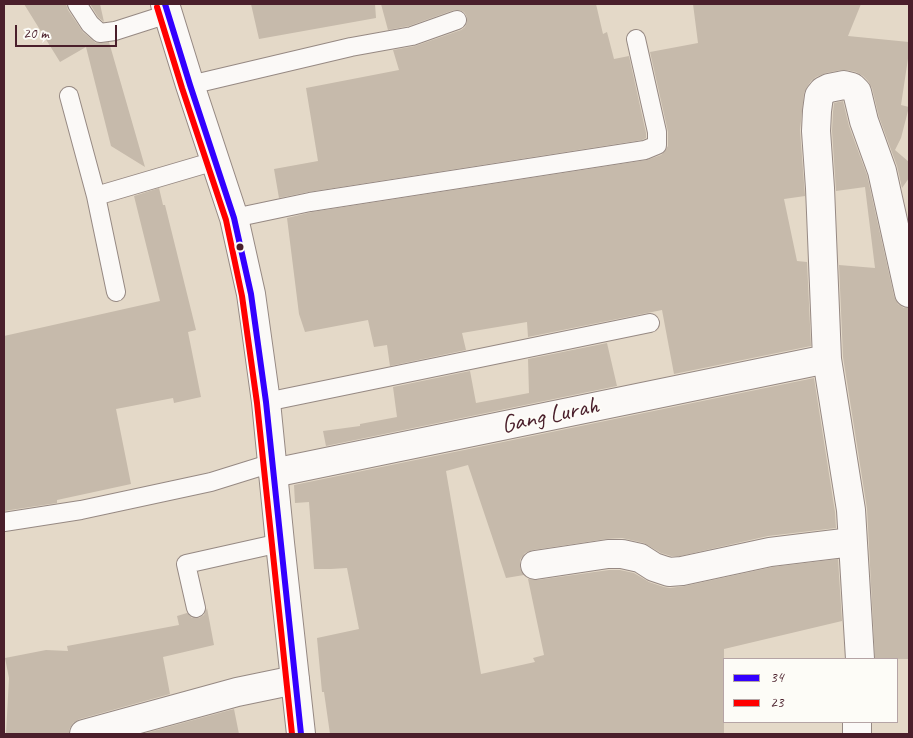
<!DOCTYPE html>
<html>
<head>
<meta charset="utf-8">
<style>
  body { margin:0 }
  #map { position:relative; width:913px; height:738px; overflow:hidden; background:#e4d9c8; font-family:Caveat,sans-serif }
  canvas { display:block }
  .frame { position:absolute; inset:0; border:5px solid #4a1f2b; pointer-events:none }
  .legend { position:absolute; left:723px; top:658px; width:175px; height:65px; box-sizing:border-box; background:#fdfcf7; border:1px solid #b5a4a5; margin:0; padding:6px 9px; list-style:none; font-size:15px; color:#4a1f2b }
  .legend li { display:flex; align-items:center; gap:10px; height:25px }
  .legend b { width:25px; border:1px solid #b5a4a5 }
  .scale { position:absolute; left:15px; top:25px; width:102px; height:22px; box-sizing:border-box; border:2px solid #4a1f2b; border-top:0; padding-left:6px; font-size:15px; line-height:18px; white-space:nowrap; color:#4a1f2b; -webkit-text-stroke:4px #fdfcf7; paint-order:stroke }
</style>
</head>
<body>
<div id="map">
<canvas width="913" height="738"></canvas>
<div class="frame"></div>
<ul class="legend">
<li><b style="height:6px;background:#30f"></b>34</li>
<li><b style="height:6px;background:#f00"></b>23</li>
</ul>
<div class="scale">20 m</div>
</div>
<script>
const c = document.querySelector('canvas').getContext('2d');
c.lineJoin = 'round';
function paint(path, color) {
  c.fillStyle = color;
  c.fill(path, 'evenodd');
}
function poly(rows) {
  const path = new Path2D();
  for (const r of rows) {
    path.moveTo(r[0], r[1]);
    for (let i = 2; i < r.length; i += 2) path.lineTo(r[i], r[i + 1]);
  }
  return path;
}
function trace(path, color, width, dash) {
  c.strokeStyle = color;
  c.lineWidth = width;
  c.lineCap = dash ? 'butt' : 'round';
  c.setLineDash(dash || []);
  c.stroke(path);
}
function write(font, color, halo, rows, align = 'center') {
  c.font = font + ' Caveat,sans-serif';
  c.lineWidth = 4;
  c.setLineDash([]);
  c.textBaseline = 'middle';
  c.strokeStyle = halo;
  c.fillStyle = color;
  for (const [text, x, y, turn = 0] of rows) {
    c.save();
    c.translate(x, y);
    c.rotate((+turn || 0) * Math.PI / 180);
    c.textAlign = isNaN(turn) ? turn : align;
    if (halo) c.strokeText(text, 0, 0);
    c.fillText(text, 0, 0);
    c.restore();
  }
}
const building = poly([
  [24,4,66,4,68,10,83,32,96,43,109,42,145,167,111,146,86,47,60,62],
  [90,4,100,4,104,22,98,17],
  [251,4,375,4,376,18,259,39],
  [381,4,596,4,603,34,607,32,614,59,629,56,646,133,646,138,642,140,308,192,279,198,274,169,318,161,306,88,399,70,393,50,415,46,461,30,465,27,467,22,467,17,464,12,459,10,454,10,409,26,388,30],
  [693,4,861,4,848,36,909,42,909,52,901,105,909,107,901,138,895,150,909,162,909,178,902,188,897,166,879,117,872,88,868,81,863,76,856,72,847,70,841,70,826,73,816,77,811,81,807,87,804,93,800,130,805,196,784,199,797,261,807,262,811,346,674,374,662,310,528,337,527,322,462,333,466,350,390,366,387,345,374,347,368,320,305,332,299,314,287,218,312,212,647,160,661,155,665,151,668,146,668,132,650,52,698,43],
  [843,101,849,126,867,175,894,296,898,304,904,308,909,308,909,659,875,659,867,509,843,357,839,265,875,268,865,187,836,191,832,131,833,112,834,103],
  [159,188,163,205,165,205,196,330,188,332,201,397,174,403,173,398,116,409,131,484,57,500,57,503,4,511,4,336,160,301,134,196],
  [607,343,617,386,326,446,323,431,360,426,360,424,397,417,393,387,470,371,476,403,529,393,528,359],
  [814,378,835,512,836,528,768,536,680,556,671,556,661,553,644,543,622,538,606,539,533,550,525,553,520,560,520,568,524,575,506,578,468,465,446,471,481,674,535,662,533,658,544,655,528,579,537,580,609,570,620,570,634,573,649,582,664,587,670,588,685,586,773,567,838,559,842,621,724,649,724,734,330,734,324,692,322,692,317,638,359,629,347,568,331,569,314,569,309,502,295,503,294,485],
  [207,608,214,645,163,657,170,694,80,719,73,723,69,730,69,734,6,734,9,678,5,658,46,650,68,651,67,646,179,625,177,616,187,613,192,618,199,618,204,615],
  [234,709,239,734,142,734]
]);
const lane = poly([
  [77,4,90,24,100,33,115,31,168,14],
  [190,85,351,47,412,36,457,20],
  [69,96,96,196,116,292],
  [96,196,215,161],
  [234,218,310,202,645,150,657,145,657,132,636,39],
  [266,402,650,323],
  [4,522,81,510,211,482,272,463],
  [196,608,186,564,280,543]
]);
const street = poly([
  [273,473,827,359],
  [535,565,608,554,622,554,640,558,654,567,669,572,682,571,770,552,852,542],
  [860,659,851,510,827,359,820,188,816,131,817,111,819,96,823,91,829,88,844,85,852,87,857,92,864,121,882,171,909,293],
  [857,722,857,734],
  [84,734,237,692,295,680]
]);
const secondary = poly([
  [165,4,190,85,234,218,251,294,266,402,280,543,301,734]
]);
const bus1 = poly([
  [165,4,190,85,234,218,251,294,266,402,301,734]
]);
const bus2 = poly([
  [157,7,182,88,226,220,242,296,257,403,292,734]
]);
const markers = [
  [240,247,4.5,"#4a1f2b"]
];
const streetNames = [
  ["Gang Lurah",550,416,-12]
];
paint(building, '#c6baab');
trace(lane, '#968983', 20);
trace(street, '#968983', 30);
trace(secondary, '#968983', 30);
trace(lane, '#fbf9f7', 18);
trace(street, '#fbf9f7', 28);
trace(secondary, '#fbf9f7', 28);
trace(bus1, '#30f', 6);
trace(bus2, '#f00', 6);
for (const [x, y, r, color] of markers) {
  const dot = new Path2D();
  dot.arc(x, y, r, 0, 2 * Math.PI);
  c.fillStyle = color;
  c.fill(dot);
  trace(dot, '#fdfcf7', 2);
}
write('25px', '#4a1f2b', '#fdfcf7', streetNames);
</script>
</body>
</html>
